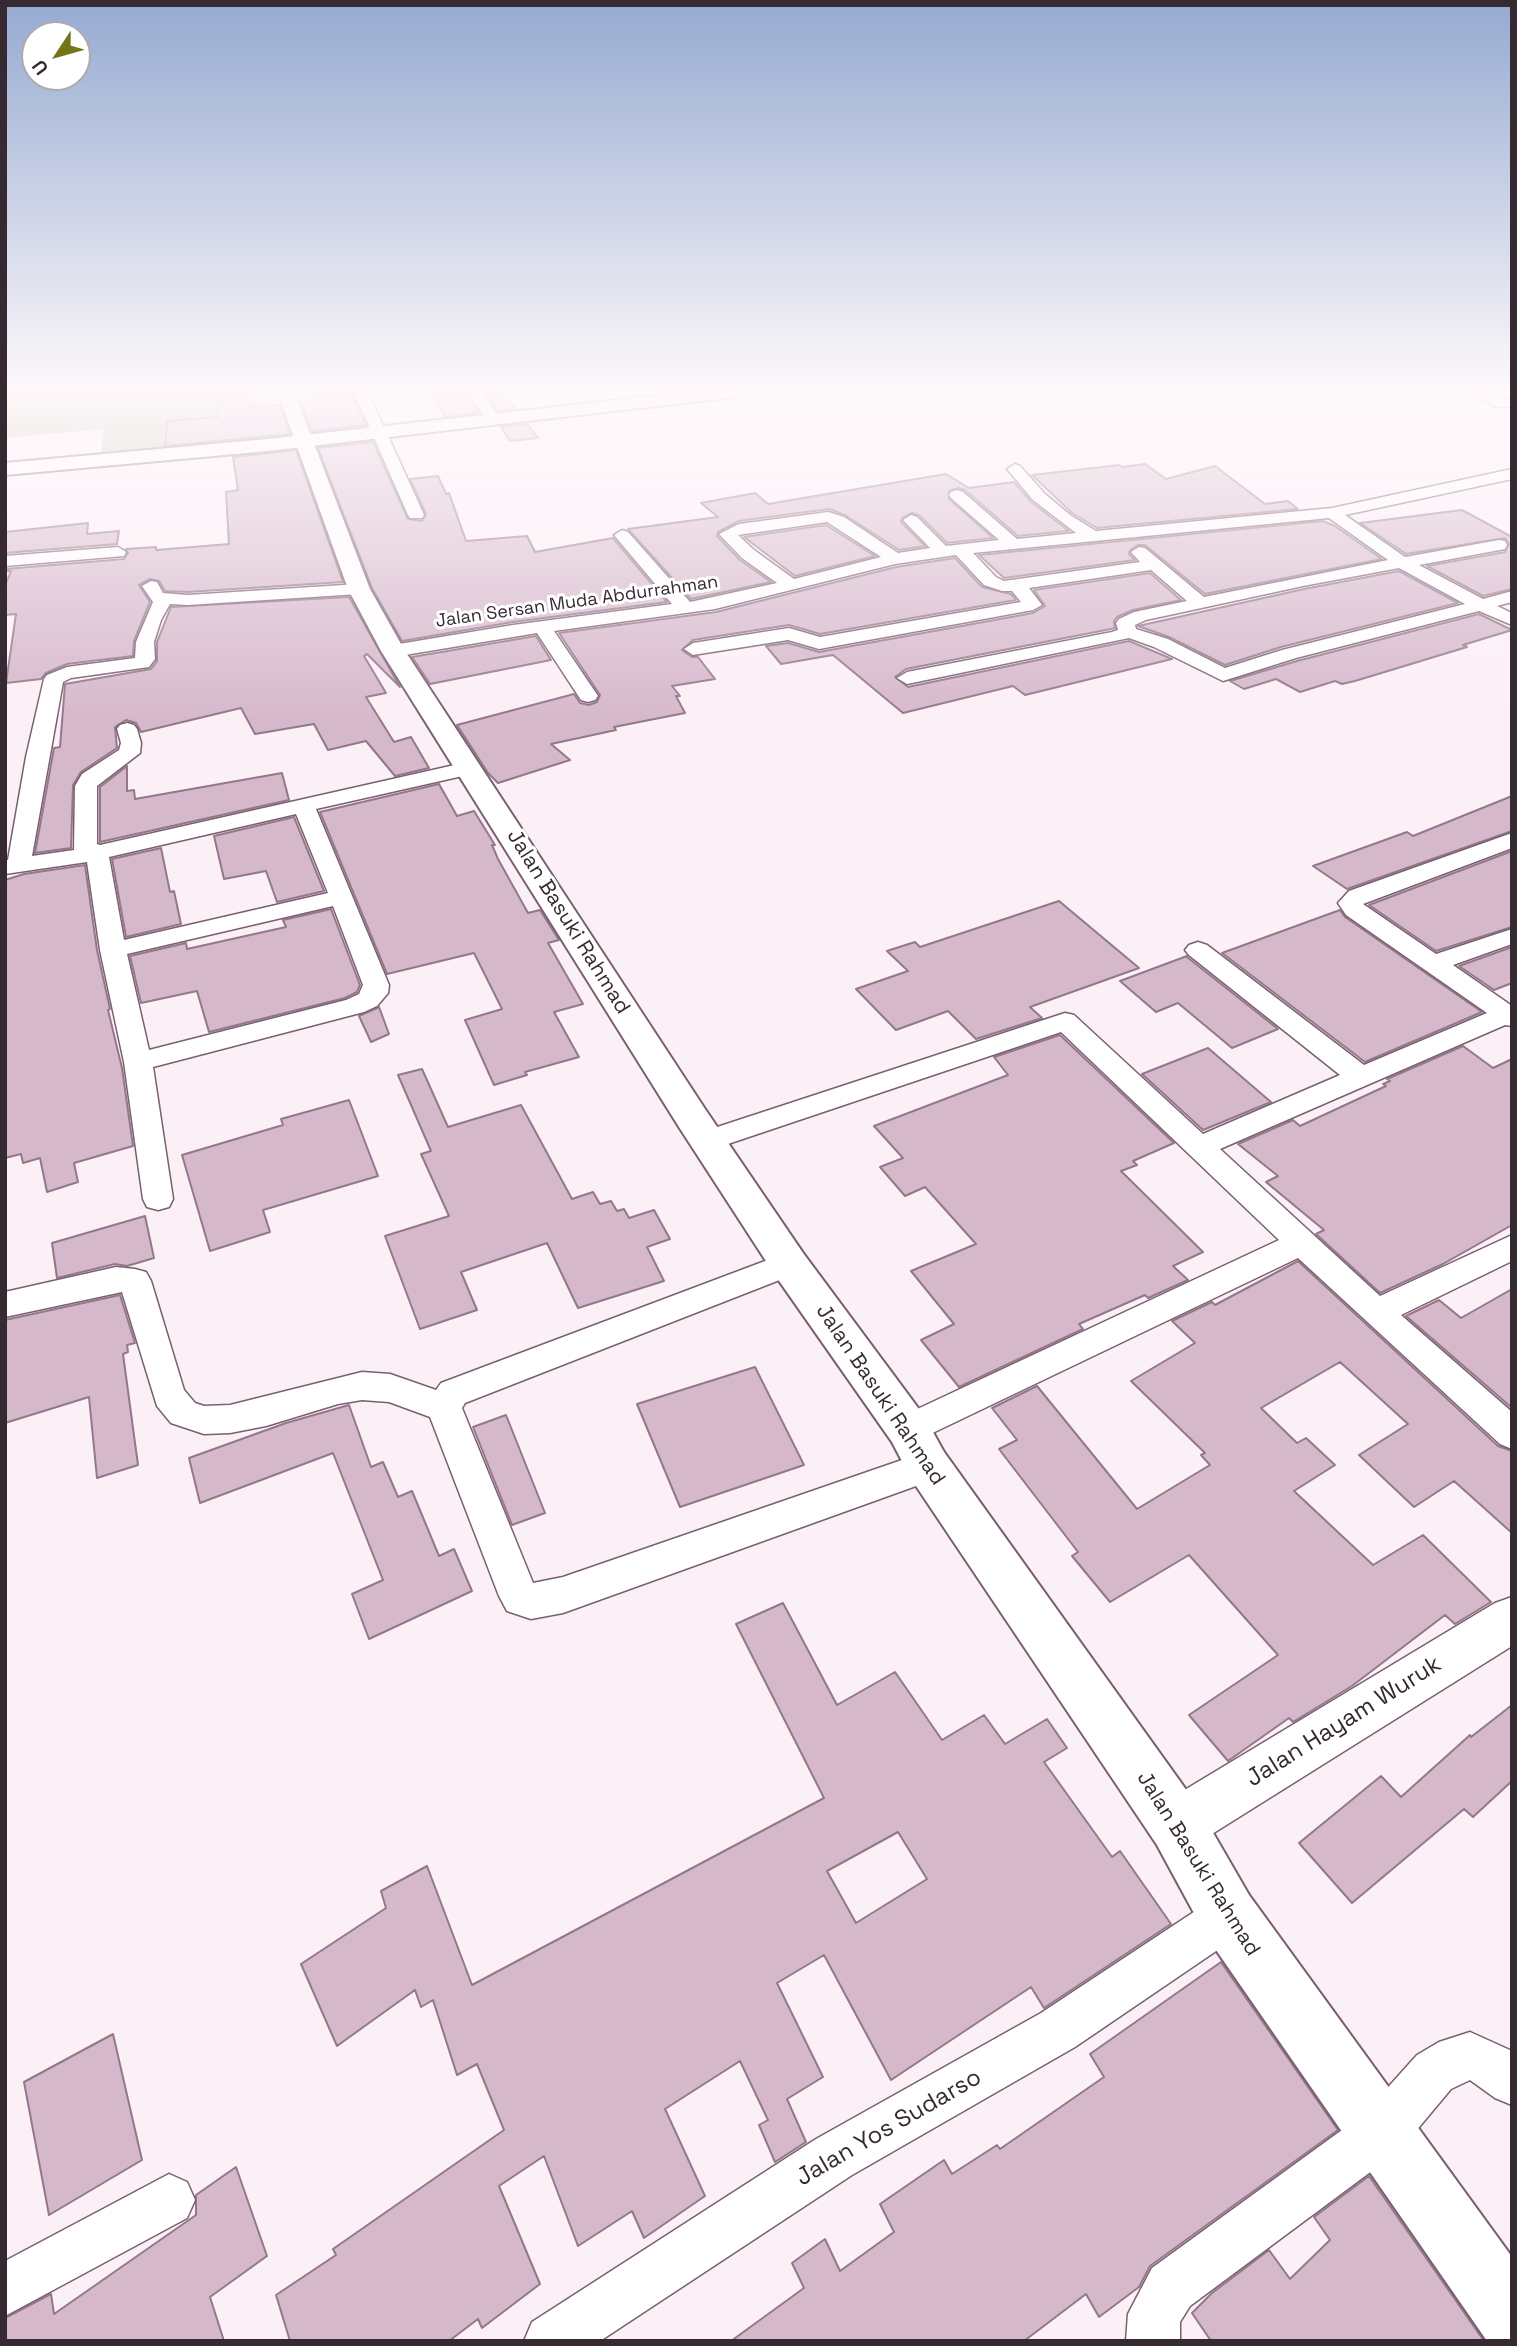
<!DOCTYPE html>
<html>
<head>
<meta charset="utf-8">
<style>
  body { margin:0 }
  #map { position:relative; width:1517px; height:2346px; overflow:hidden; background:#fcf0f7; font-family:"Space Grotesk",sans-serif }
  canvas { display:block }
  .frame { position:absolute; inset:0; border:7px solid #352a31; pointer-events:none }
  .north { position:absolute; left:21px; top:21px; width:70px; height:70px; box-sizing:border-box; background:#fff; border:2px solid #aeaaad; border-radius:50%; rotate:234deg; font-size:19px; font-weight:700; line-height:28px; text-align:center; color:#352a31 }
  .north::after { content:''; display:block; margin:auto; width:24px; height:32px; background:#767419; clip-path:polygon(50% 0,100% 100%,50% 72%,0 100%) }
</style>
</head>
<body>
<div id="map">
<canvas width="1517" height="2346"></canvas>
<div class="frame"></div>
<div class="north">U</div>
</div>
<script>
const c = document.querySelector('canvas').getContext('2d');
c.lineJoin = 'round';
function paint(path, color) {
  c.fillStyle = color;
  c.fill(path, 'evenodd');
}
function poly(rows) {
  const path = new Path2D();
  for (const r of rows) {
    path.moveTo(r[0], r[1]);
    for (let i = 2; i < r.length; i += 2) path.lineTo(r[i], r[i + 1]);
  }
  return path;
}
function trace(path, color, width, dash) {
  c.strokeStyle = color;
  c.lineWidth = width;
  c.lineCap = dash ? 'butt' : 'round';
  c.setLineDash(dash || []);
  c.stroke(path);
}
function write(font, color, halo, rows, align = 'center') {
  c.font = font + ' "Space Grotesk",sans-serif';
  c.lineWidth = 6;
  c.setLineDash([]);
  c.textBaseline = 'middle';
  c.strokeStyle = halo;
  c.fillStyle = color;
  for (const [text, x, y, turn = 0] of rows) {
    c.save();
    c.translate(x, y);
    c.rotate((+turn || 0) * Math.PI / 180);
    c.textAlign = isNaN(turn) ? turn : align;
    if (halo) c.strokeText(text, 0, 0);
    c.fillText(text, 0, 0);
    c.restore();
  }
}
const green = poly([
  [5,392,253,392,287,438,101,455,103,429,5,438]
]);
const building = poly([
  [341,392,351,392,366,425,312,431,301,403,316,401,314,395,341,392],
  [433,392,465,392,479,413,445,417,433,392],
  [485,392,503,392,516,409,498,411,485,392],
  [247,400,249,408,280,405,290,434,165,446,167,421,219,417,216,403,247,400],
  [527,424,538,438,510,441,501,427,527,424],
  [373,442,408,519,422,521,426,514,410,479,438,476,446,494,449,493,466,541,527,536,535,552,613,538,667,602,513,622,402,641,372,588,318,448,373,442],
  [296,450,343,582,188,592,165,591,159,581,150,579,139,585,150,602,134,641,133,656,67,664,46,673,41,679,6,683,16,614,5,615,5,586,11,571,5,571,5,569,124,559,128,553,126,549,156,547,156,550,229,544,226,492,238,490,233,457,296,450],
  [1145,464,1166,479,1215,466,1265,504,1288,501,1298,509,1097,528,1072,513,1032,475,1119,465,1122,467,1145,464],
  [946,474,969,488,1014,482,1031,502,1069,531,1018,536,965,490,958,488,949,491,949,499,993,538,947,543,919,515,912,513,902,518,901,522,925,546,899,550,845,515,829,509,739,521,718,532,717,536,740,560,771,582,691,599,628,529,718,517,701,503,755,493,768,504,946,474],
  [1462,510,1512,537,1512,589,1483,596,1427,566,1505,552,1509,544,1505,538,1406,554,1360,523,1462,510],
  [1323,521,1335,526,1382,559,1205,594,1145,545,1138,545,1130,550,1129,554,1135,560,1004,578,979,555,1323,521],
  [88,523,87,534,119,531,117,544,5,553,5,532,88,523],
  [826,525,875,556,795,576,744,537,826,525],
  [955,558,982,587,1011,594,1016,600,820,634,789,625,693,640,682,650,692,657,698,657,715,679,672,686,680,696,676,696,685,713,614,727,616,730,551,744,570,760,498,783,488,773,457,725,574,694,580,703,589,705,597,702,600,695,559,633,716,612,896,567,955,558],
  [1399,571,1458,603,1281,647,1225,665,1169,637,1138,626,1304,589,1399,571],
  [1150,573,1181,600,1133,610,1117,617,1114,621,1115,628,1111,629,906,669,895,677,908,687,1129,641,1172,659,1025,695,1013,686,903,713,833,655,781,664,766,646,788,643,819,652,1033,613,1045,606,1034,590,1150,573],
  [349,597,400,687,367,654,364,656,386,693,366,697,394,742,411,737,429,768,395,776,366,741,328,750,314,724,255,734,241,708,141,732,136,723,126,720,115,727,117,748,81,772,73,785,71,848,35,853,54,748,60,747,65,684,151,669,157,661,157,642,171,607,349,597],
  [1479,614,1512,630,1463,645,1467,647,1355,681,1342,684,1335,681,1300,692,1276,679,1244,689,1230,681,1297,661,1479,614],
  [536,636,551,660,430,684,412,657,536,636],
  [127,766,127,791,134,790,135,799,282,773,289,800,100,842,100,787,127,766],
  [439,784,457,816,474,811,495,845,492,845,498,859,528,913,540,910,559,940,548,943,583,1004,554,1012,579,1057,525,1072,527,1075,494,1085,465,1020,502,1009,474,953,387,974,320,812,439,784],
  [1512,796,1512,831,1347,889,1313,866,1407,832,1413,836,1512,796],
  [294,817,324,891,277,902,266,871,224,879,214,836,294,817],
  [161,848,170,892,174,891,181,924,126,937,112,859,161,848],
  [1512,851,1512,927,1436,951,1369,905,1512,851],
  [85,865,97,950,110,1009,108,1010,122,1068,133,1146,74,1163,78,1182,47,1192,40,1158,23,1163,21,1154,5,1158,5,880,24,874,85,865],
  [1059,901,1139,968,1030,1007,1042,1018,976,1039,948,1011,896,1030,856,989,908,971,887,951,915,942,920,947,1059,901],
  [331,909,360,985,357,992,345,998,209,1032,197,991,141,1003,130,956,186,943,187,949,286,927,283,920,331,909],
  [1340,910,1345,917,1482,1012,1365,1062,1222,953,1340,910],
  [1512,947,1512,983,1494,990,1459,966,1512,947],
  [1187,956,1187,957,1278,1029,1232,1048,1178,1003,1156,1012,1120,981,1187,956],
  [379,1007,389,1034,371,1042,359,1016,379,1007],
  [1060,1035,1174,1143,1133,1161,1137,1165,1121,1171,1203,1252,1173,1266,1188,1280,1148,1298,1145,1295,1079,1324,1083,1329,959,1387,921,1340,954,1324,911,1271,976,1244,925,1187,905,1196,880,1167,903,1158,874,1126,1008,1075,994,1057,1060,1035],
  [1463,1046,1493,1068,1512,1059,1512,1225,1443,1264,1380,1293,1316,1234,1324,1230,1266,1182,1278,1176,1238,1144,1293,1120,1300,1126,1386,1086,1383,1084,1390,1081,1387,1079,1463,1046],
  [1208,1048,1271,1102,1203,1130,1142,1074,1208,1048],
  [422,1069,448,1127,521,1105,572,1199,593,1192,600,1204,611,1201,617,1211,624,1209,629,1218,654,1210,670,1239,647,1247,664,1281,578,1308,547,1243,461,1272,477,1310,420,1329,385,1236,449,1216,421,1154,431,1151,398,1075,422,1069],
  [349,1100,378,1176,263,1210,270,1232,210,1251,182,1155,283,1125,281,1119,349,1100],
  [145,1216,154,1258,127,1266,115,1264,57,1278,52,1243,145,1216],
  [1298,1261,1498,1446,1512,1451,1512,1533,1454,1481,1414,1507,1359,1455,1408,1424,1340,1362,1261,1408,1297,1443,1306,1438,1335,1465,1294,1491,1373,1565,1423,1535,1491,1602,1455,1624,1445,1615,1352,1686,1293,1722,1289,1718,1228,1761,1189,1715,1278,1655,1189,1555,1110,1602,1072,1556,1078,1552,999,1449,1017,1440,992,1408,1037,1386,1137,1509,1210,1465,1201,1455,1205,1453,1131,1381,1195,1343,1172,1321,1212,1302,1215,1305,1298,1261],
  [1512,1289,1512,1408,1406,1316,1439,1300,1461,1318,1512,1289],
  [120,1295,135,1343,127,1345,128,1352,123,1354,138,1465,97,1478,89,1397,5,1423,5,1320,120,1295],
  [755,1367,804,1465,680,1507,637,1404,755,1367],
  [349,1405,371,1467,383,1462,398,1497,412,1491,439,1556,454,1549,472,1591,369,1639,352,1594,383,1580,333,1453,200,1503,189,1458,286,1423,349,1405],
  [506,1415,545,1513,512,1525,473,1427,506,1415],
  [783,1603,837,1705,895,1672,942,1740,984,1715,1005,1744,1047,1719,1067,1748,1044,1762,1112,1857,1120,1851,1171,1924,1044,2008,1031,1987,891,2080,824,1955,777,1983,823,2077,787,2099,806,2142,775,2162,759,2125,768,2120,740,2061,665,2109,705,2196,644,2238,632,2211,578,2246,544,2156,499,2186,540,2284,482,2328,478,2319,449,2341,290,2341,276,2295,336,2255,333,2249,504,2130,477,2064,457,2075,433,2000,421,2007,415,1990,337,2046,301,1964,386,1908,381,1891,427,1866,472,1985,824,1798,736,1624,783,1603],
  [898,1832,927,1879,856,1923,827,1871,898,1832],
  [1512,1705,1512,1781,1473,1817,1464,1809,1352,1903,1299,1843,1381,1776,1401,1797,1470,1735,1471,1737,1512,1705],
  [1221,1962,1338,2130,1150,2266,1139,2287,1099,2317,1086,2294,1024,2341,731,2341,804,2288,792,2263,825,2239,840,2271,894,2232,880,2204,944,2160,952,2174,997,2145,1000,2149,1104,2077,1090,2054,1221,1962],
  [113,2034,142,2160,49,2215,24,2082,113,2034],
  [236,2167,267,2256,210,2297,224,2341,5,2341,5,2318,51,2294,54,2314,196,2215,196,2195,236,2167],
  [1369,2176,1484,2341,1211,2341,1192,2313,1212,2293,1269,2250,1290,2279,1330,2240,1314,2217,1369,2176]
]);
const minor = poly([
  [354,392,368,392,424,515,422,518,410,518,408,515,354,392],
  [468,392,482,392,501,420,499,423,489,423,468,392],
  [1467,392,1485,392,1504,400,1512,399,1512,407,1497,407,1467,392],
  [1015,464,1020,466,1045,494,1070,515,1096,531,1332,508,1512,469,1512,479,1345,515,1405,557,1499,540,1505,541,1507,545,1505,549,1419,565,1483,599,1512,591,1512,602,1497,606,1512,613,1512,625,1479,611,1296,658,1223,681,1154,647,1129,638,907,684,897,678,907,672,1112,632,1118,630,1116,623,1119,619,1134,612,1187,601,1151,570,1029,588,1042,605,1033,610,819,649,788,640,693,655,684,649,693,643,789,628,820,637,1021,602,1012,591,1002,591,984,585,956,555,895,564,715,609,554,631,598,696,595,700,588,702,581,700,537,633,393,657,384,651,393,645,513,625,672,604,614,535,622,530,628,532,690,602,777,583,742,558,719,534,739,524,828,512,844,517,898,553,930,548,903,520,911,515,917,517,946,546,999,540,951,498,949,495,951,492,957,490,963,492,1017,539,1076,533,1033,500,1007,469,1015,464],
  [1329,518,1388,560,1204,597,1145,548,1139,547,1131,552,1140,562,1004,581,996,577,973,553,1329,518],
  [827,522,881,557,794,579,754,550,738,535,827,522],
  [1399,568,1465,604,1282,650,1225,668,1168,639,1136,629,1135,625,1146,620,1303,586,1399,568],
  [118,547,126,552,124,556,5,566,5,556,118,547],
  [151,581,157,582,163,593,188,595,359,584,368,589,359,594,188,605,170,604,161,620,154,642,155,659,149,667,71,678,63,682,32,856,74,850,75,786,82,774,119,750,121,743,117,729,120,725,127,723,134,725,137,729,141,743,140,753,97,786,97,844,100,845,468,762,476,763,479,768,476,773,316,809,389,985,388,993,377,1006,364,1012,153,1067,173,1199,169,1207,158,1210,147,1207,143,1199,124,1062,100,950,87,862,5,874,5,860,8,860,26,757,44,679,47,675,67,667,135,658,136,642,153,602,142,586,151,581],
  [296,814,328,893,124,940,109,857,296,814],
  [333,906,363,985,359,994,346,1000,149,1050,127,954,333,906],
  [1512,833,1512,848,1363,904,1436,954,1512,929,1512,944,1453,965,1512,1006,1512,1026,1505,1025,1220,1149,1380,1296,1512,1235,1512,1261,1401,1315,1512,1412,1512,1449,1500,1444,1298,1258,920,1439,908,1444,896,1439,890,1429,896,1419,1279,1240,1061,1032,719,1147,709,1150,699,1147,694,1140,699,1133,1065,1013,1074,1015,1203,1134,1340,1075,1189,955,1185,950,1189,945,1198,942,1207,945,1364,1065,1487,1013,1346,915,1338,903,1349,891,1512,833],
  [789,1252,800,1256,805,1264,800,1272,465,1403,462,1408,533,1583,563,1577,928,1451,941,1455,946,1466,941,1477,563,1613,531,1619,507,1611,499,1596,430,1417,389,1402,362,1400,338,1404,266,1426,230,1433,204,1434,171,1423,157,1406,122,1292,5,1317,5,1292,116,1267,135,1269,146,1272,151,1281,184,1390,195,1403,204,1406,230,1405,362,1372,390,1374,436,1390,441,1383,789,1252],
  [1228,1893,1244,1900,1251,1916,1244,1932,1075,2047,852,2175,600,2341,524,2341,532,2322,816,2139,1041,2013,1212,1900,1228,1893],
  [1470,2032,1512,2051,1512,2105,1495,2098,1470,2080,1451,2089,1400,2150,1190,2306,1180,2322,1180,2341,1126,2341,1128,2314,1152,2268,1364,2114,1417,2055,1439,2042,1470,2032],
  [169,2174,187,2182,195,2200,187,2218,5,2316,5,2261,169,2174]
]);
const tertiary = poly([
  [278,392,294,392,313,441,310,445,298,445,295,441,278,392],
  [1512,1597,1512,1646,1196,1844,1177,1852,1158,1844,1150,1825,1158,1806,1495,1603,1512,1597]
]);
const secondary = poly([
  [304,435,313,441,370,589,405,651,705,1109,803,1253,924,1416,944,1452,1197,1805,1249,1895,1512,2257,1512,2341,1487,2341,1207,1937,1157,1845,912,1480,892,1442,775,1275,679,1127,381,651,348,589,295,441,304,435]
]);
const trunk = poly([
  [690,392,744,392,735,397,268,451,5,475,5,463,268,439,690,392]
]);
const farStreetnames = [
  ["Jalan Sersan Muda Abdurrahman",577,602,-8]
];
const streetNames = [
  ["Jalan Basuki Rahmad",568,922,58],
  ["Jalan Basuki Rahmad",880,1395,56],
  ["Jalan Basuki Rahmad",1198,1864,58]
];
const nearStreetnames = [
  ["Jalan Hayam Wuruk",1344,1722,-32],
  ["Jalan Yos Sudarso",889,2128,-30]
];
paint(green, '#c5c6a9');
paint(building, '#d6b8cb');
trace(building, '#93788a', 2);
trace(minor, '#795f70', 3);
trace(tertiary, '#795f70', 3);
trace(secondary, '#795f70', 4);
trace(trunk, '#795f70', 4);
paint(minor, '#fff');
paint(tertiary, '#fff');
paint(secondary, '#fff');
paint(trunk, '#fff');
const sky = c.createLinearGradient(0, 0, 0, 720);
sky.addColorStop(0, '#95aad1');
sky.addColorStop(0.54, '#fef8fb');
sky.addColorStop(1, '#fef8fb00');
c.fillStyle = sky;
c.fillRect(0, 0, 1517, 720);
write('18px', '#352a31', '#fff', farStreetnames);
write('21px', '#352a31', '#fff', streetNames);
write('24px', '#352a31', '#fff', nearStreetnames);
</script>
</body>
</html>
